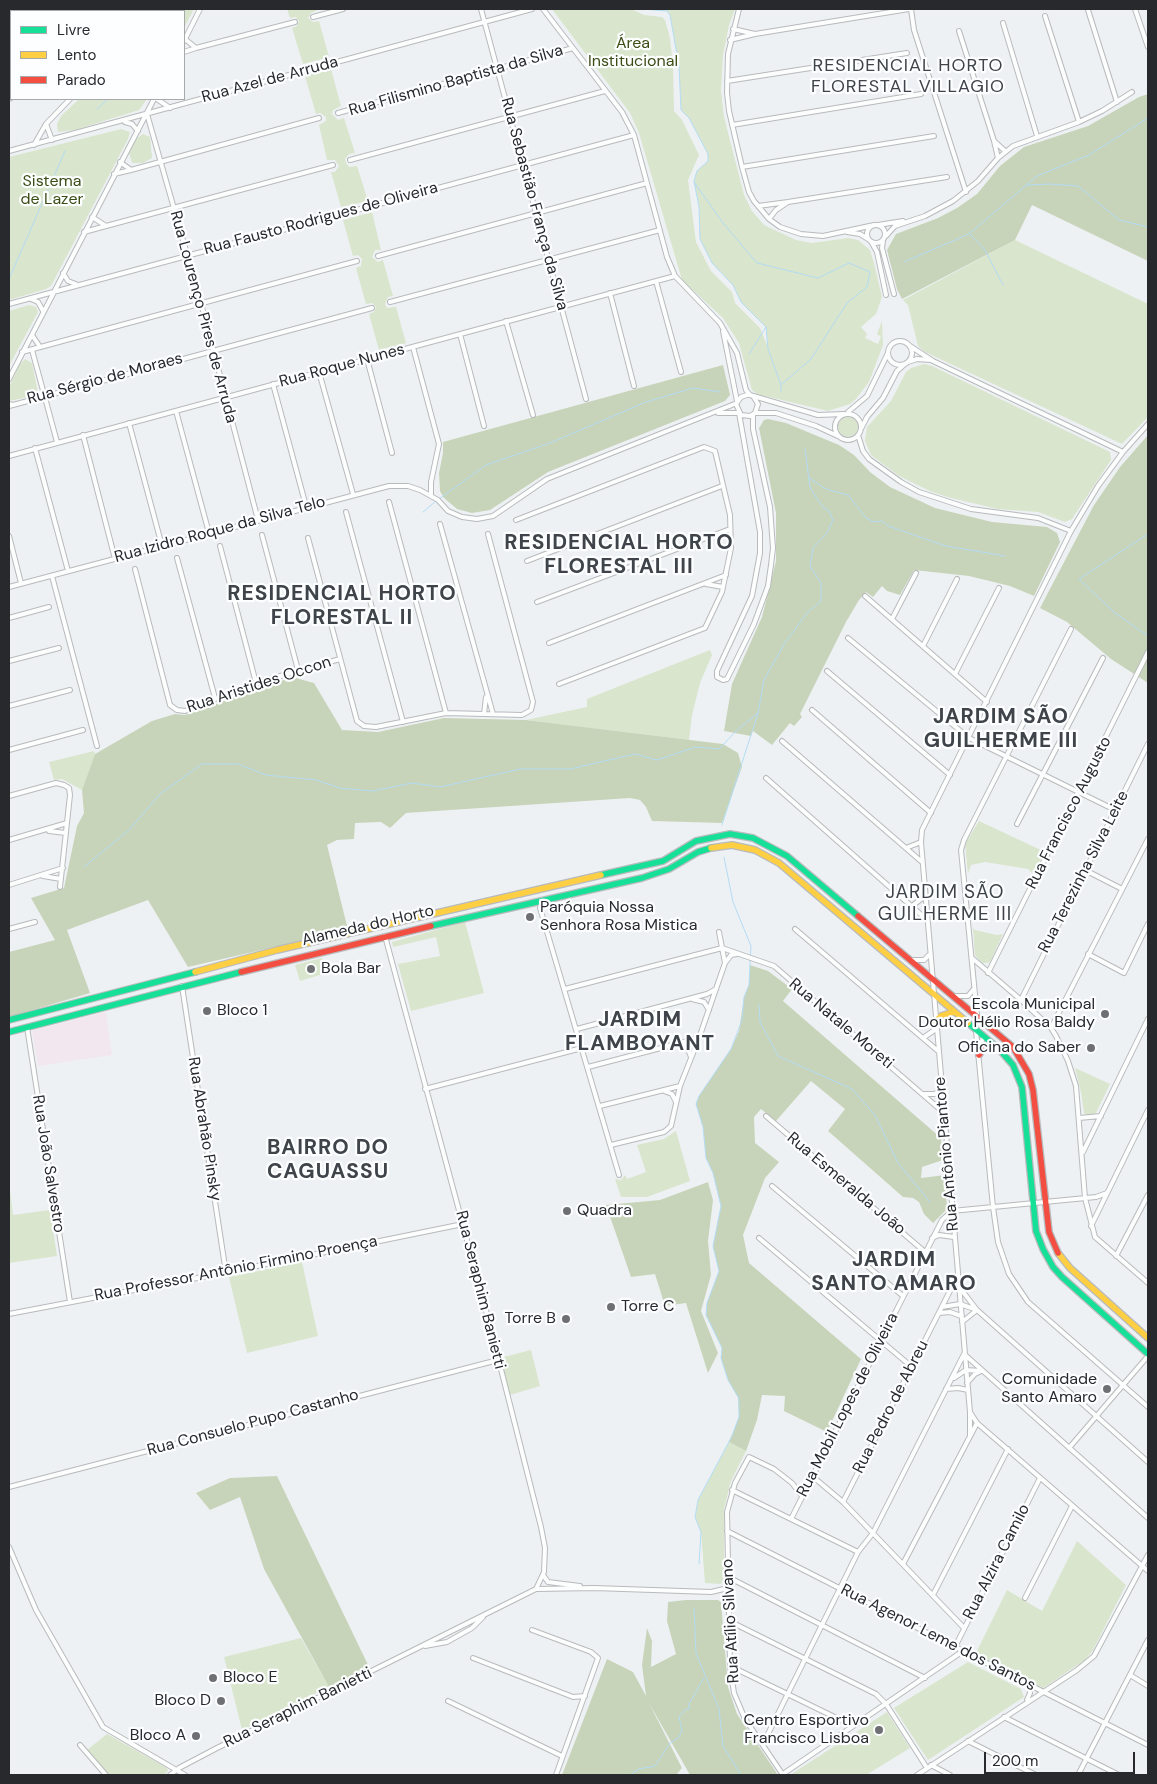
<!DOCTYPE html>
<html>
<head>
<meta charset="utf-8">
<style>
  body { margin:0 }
  #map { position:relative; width:1157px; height:1784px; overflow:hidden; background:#eef1f4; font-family:"DM Sans",sans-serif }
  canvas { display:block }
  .frame { position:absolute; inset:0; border:10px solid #27292c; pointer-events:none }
  .legend { position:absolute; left:10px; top:10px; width:175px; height:90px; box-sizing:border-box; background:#fcfeff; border:1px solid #a7a9ab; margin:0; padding:6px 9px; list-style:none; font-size:15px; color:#27292c }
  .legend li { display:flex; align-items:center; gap:10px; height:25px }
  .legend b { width:25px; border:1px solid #a7a9ab }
  .scale { position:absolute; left:984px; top:1752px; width:151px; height:22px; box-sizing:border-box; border:2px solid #27292c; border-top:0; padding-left:6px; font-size:15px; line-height:18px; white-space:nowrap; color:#27292c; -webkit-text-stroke:4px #fcfeff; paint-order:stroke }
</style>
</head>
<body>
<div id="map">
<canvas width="1157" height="1784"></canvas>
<div class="frame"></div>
<ul class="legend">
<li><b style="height:6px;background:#16e098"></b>Livre</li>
<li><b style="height:6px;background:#ffcf43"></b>Lento</li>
<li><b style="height:6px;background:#f24e42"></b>Parado</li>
</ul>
<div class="scale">200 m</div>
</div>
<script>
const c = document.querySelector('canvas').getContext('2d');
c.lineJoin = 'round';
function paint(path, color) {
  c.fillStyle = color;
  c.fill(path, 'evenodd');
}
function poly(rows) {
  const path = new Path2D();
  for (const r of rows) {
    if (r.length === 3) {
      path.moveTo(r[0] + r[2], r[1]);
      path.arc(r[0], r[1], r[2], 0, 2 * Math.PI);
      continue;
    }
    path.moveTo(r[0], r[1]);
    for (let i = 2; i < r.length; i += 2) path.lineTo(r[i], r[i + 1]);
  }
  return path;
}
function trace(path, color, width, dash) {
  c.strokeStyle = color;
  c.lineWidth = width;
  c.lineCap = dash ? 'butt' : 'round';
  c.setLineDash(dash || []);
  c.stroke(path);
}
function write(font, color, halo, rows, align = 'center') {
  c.font = font + ' "DM Sans",sans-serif';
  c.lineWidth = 4.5;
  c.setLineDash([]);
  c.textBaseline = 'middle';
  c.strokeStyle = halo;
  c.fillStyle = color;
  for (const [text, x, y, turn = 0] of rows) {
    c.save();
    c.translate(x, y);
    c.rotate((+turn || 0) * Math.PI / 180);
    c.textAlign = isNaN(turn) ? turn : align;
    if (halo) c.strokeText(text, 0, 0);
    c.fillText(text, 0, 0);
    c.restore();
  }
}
const commercial = poly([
  [106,1012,112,1055,38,1066,32,1031]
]);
const green = poly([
  [115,9,194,9,184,28,184,11,115,11],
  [287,9,316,9,316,11,311,13,308,18,313,22,319,21,329,57,303,64,292,28,297,26,299,21,295,17,290,18],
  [552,9,631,9,644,15,662,17,665,20,670,38,673,67,674,111,682,120,699,155,688,180,696,242,711,271,732,292,735,303,760,328,768,347,766,327,741,302,733,285,712,263,700,239,699,207,694,181,697,171,708,161,708,154,689,118,681,110,679,66,670,15,667,11,642,9,735,9,729,25,723,55,721,90,724,117,744,195,752,211,764,225,796,240,812,243,848,238,858,240,870,250,874,263,882,297,876,314,861,327,867,334,865,338,878,344,881,337,877,334,882,321,883,345,869,382,856,399,850,404,828,411,757,394,752,390,739,343,723,318,682,280,639,133,630,113],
  [331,69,341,106,333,110,332,114,338,120,344,118,355,153,349,154,345,159,346,163,349,167,357,166,368,201,341,207,331,172,335,172,339,166,335,160,327,160,319,125,326,121,326,117,320,113,316,114,305,76],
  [79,99,147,99,139,110,75,130,58,132,57,124,61,116],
  [121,129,130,132,128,139,51,286,46,289,9,300,9,157],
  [143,134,150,137,152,158,143,163,132,163,129,153,137,138],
  [372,212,381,250,375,250,372,257,378,262,383,260,393,296,388,297,385,304,387,308,396,307,406,343,379,350,369,314,374,312,376,307,372,303,366,304,356,268,361,266,362,259,358,255,353,256,343,220],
  [1015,240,1148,304,1148,417,1122,444,925,352,918,346,908,305,903,300],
  [29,305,36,307,38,312,9,366,9,311],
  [25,359,32,363,38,393,34,396,9,401,9,387,20,364],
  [924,364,932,366,1110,452,1111,460,1072,519,1065,522,1038,512,998,509,951,498,932,492,899,476,871,455,865,441,867,427,891,401,906,372,911,368],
  [848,427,10],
  [710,650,712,655,700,683,692,715,689,740,526,720,587,707,587,699],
  [94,751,95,754,82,790,62,779,54,780,49,762],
  [979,821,1045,852,1033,874,1028,869,985,862,971,865,968,874,965,844],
  [465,922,484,993,411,1011,398,964,440,956,436,937,393,947,392,942],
  [973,928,975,930,997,935,1003,934,990,962,987,963,982,963,975,955],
  [322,958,326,973,300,981,295,965],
  [1075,1068,1110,1084,1096,1113,1089,1116,1084,1113,1081,1092],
  [676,1131,690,1181,647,1197,621,1197,615,1179,621,1180,625,1175,627,1179,646,1172,637,1145,664,1139],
  [9,1183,13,1215,50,1210,57,1256,9,1263],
  [302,1262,318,1336,247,1353,229,1277],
  [531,1350,540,1386,510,1395,500,1358],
  [729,1442,746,1451,731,1481,724,1509,724,1578,721,1584,705,1583,701,1532,695,1517,698,1500],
  [1077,1541,1126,1585,1093,1650,1085,1660,1043,1688,975,1655,1007,1590,1042,1611],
  [301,1638,329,1687,242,1730,224,1657],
  [968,1662,1021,1689,1024,1697,928,1760,894,1708],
  [887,1712,910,1748,866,1775,790,1775],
  [107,1734,167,1768,168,1771,164,1775,110,1775,87,1750]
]);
const forest = poly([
  [1148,94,1148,261,1032,205,1015,240,902,299,897,289,887,250,896,234,938,218,957,208,977,194,1000,166,1024,147,1088,126,1139,97],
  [723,365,730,395,725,401,548,472,490,510,472,513,457,509,444,498,440,491,439,473,443,453,443,442],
  [768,419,786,423,839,445,854,455,870,472,890,487,935,508,992,522,1047,527,1057,533,1060,542,1034,596,1010,586,969,576,914,570,900,595,887,591,882,586,873,597,866,592,859,600,846,622,800,714,802,717,794,726,790,723,772,745,753,731,751,736,724,731,732,684,762,617,776,561,776,513,759,428,764,420],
  [1148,435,1148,683,1111,659,1067,622,1040,608,1094,505,1120,467],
  [292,677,314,683,342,730,378,732,444,718,526,720,723,744,738,753,742,767,722,823,652,821,646,807,640,800,630,798,406,813,390,828,381,822,355,823,354,839,337,840,327,845,348,930,188,967,148,900,67,930,90,993,9,1017,9,952,55,940,31,898,64,888,77,826,84,813,82,790,95,754,152,721,175,714,185,715],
  [750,965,768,971,792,989,783,1001,941,1138,943,1160,922,1167,921,1178,945,1175,947,1209,933,1223,924,1214,919,1202,913,1198,903,1197,828,1131,845,1109,811,1081,776,1121,761,1109,754,1117,755,1143,779,1162,765,1178,743,1235,749,1263,861,1359,827,1432,784,1411,785,1396,762,1395,757,1420,746,1451,729,1442,739,1417,738,1398,728,1380,721,1358,722,1348,706,1315,707,1303,719,1271,713,1246,721,1206,713,1173,706,1158,703,1127,696,1104,699,1096,731,1049,739,1031,744,997,749,985],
  [708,1182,713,1200,708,1241,711,1275,701,1311,718,1353,708,1373,686,1303,665,1306,655,1274,631,1277,606,1205,660,1200],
  [277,1476,370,1669,329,1687,264,1569,240,1497,210,1510,196,1493,230,1478],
  [686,1600,718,1600,721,1602,728,1687,737,1714,778,1775,690,1775,649,1703,682,1768,676,1775,562,1775,607,1659,633,1672,646,1696,642,1665,647,1628,652,1641,651,1667,676,1654,667,1621,668,1602]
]);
const stream = poly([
  [642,9,667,11,670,15,679,66,681,110,689,118,708,154,708,161,697,171,694,181,699,207,700,239,712,263,733,285,741,302,766,327,768,349,781,385,781,391],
  [153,11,153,9],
  [97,109,108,99],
  [694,182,723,223,757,263,818,278,849,263,870,272,867,287,847,303,811,359,782,384],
  [1027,185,1050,184,1078,186,1119,220,1148,227],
  [970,234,985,250,1003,285],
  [904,262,969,234,1037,176,1089,155,1148,118],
  [9,279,65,151],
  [749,354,766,327],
  [809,478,826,489,848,495,866,518,874,522,882,521,888,526,946,546,1005,556],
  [439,499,486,465,550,443,646,402,693,388,720,392],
  [423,512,436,501],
  [1148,534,1079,579,1115,613,1148,636],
  [722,825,758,713,764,680,784,644,807,613,821,601,821,583,810,566,813,548,827,533,833,520,829,511,823,507,815,496,810,487,805,449],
  [84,867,130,829,160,794,202,764,238,764,266,775,316,780,340,788,372,791,412,783,440,787,520,769,570,769,635,754,657,760,696,747,719,749,736,731,758,713],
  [759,1005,760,1022,778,1056,852,1089,875,1115,898,1163,930,1202],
  [699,1564,701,1532,695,1517,698,1500,732,1436,739,1417,739,1398,728,1380,721,1358,722,1348,706,1315,707,1303,719,1271,713,1246,721,1206,713,1173,706,1158,703,1127,696,1104,699,1096,731,1049,742,1020,744,997,749,985,751,946,733,902,724,857],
  [694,1608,696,1653,719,1709,723,1746,741,1775],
  [630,1775,639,1769,655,1766,670,1743,678,1738,682,1731,679,1717,685,1710,689,1709,689,1704,704,1678]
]);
const street = poly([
  [111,9,111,11],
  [481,9,586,399],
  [543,9,622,112,634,135,667,257,675,276,720,323,737,353,746,390,750,395],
  [739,9,728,54,727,93,729,111,742,167,749,192,754,201,769,219,780,227,801,234,823,236,874,225],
  [911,9,914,30,966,192],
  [1135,9,1148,47],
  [1088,10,1117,102],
  [1045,16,1079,122],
  [313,17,343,9],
  [1003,23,1037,136],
  [959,31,994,141],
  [755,34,909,9],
  [730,40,755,34,733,29],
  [184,41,200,9],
  [196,48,295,22],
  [9,49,11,48],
  [184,52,196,48,185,39],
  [727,81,907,53],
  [9,99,11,98],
  [157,99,170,108],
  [338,113,573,48],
  [147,114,201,303,258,520],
  [125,122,132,124,138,131],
  [46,124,70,99],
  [732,125,921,94],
  [34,145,46,124,52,140],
  [9,151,532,9],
  [998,158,994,141,1005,151],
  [350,160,605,91],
  [742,167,934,136],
  [131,170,319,118],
  [114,174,131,170,120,162],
  [788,202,947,177],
  [758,206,788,202,776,210,769,219],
  [876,234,9],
  [878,225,903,221],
  [106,226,333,165],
  [84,232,106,226,92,217],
  [847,232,860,234,868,239],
  [886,236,895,226,925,216,953,201,978,181,998,158,1013,146,1079,122,1102,111,1132,92],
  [883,241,882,248,894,294],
  [872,243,877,252,886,295],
  [378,256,647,183],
  [63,273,68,281,78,285],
  [656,281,681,372],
  [610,293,634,386],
  [31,299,38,302,43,311],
  [390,302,660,230],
  [9,304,634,135],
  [506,321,533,415],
  [723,331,737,401],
  [460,334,484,426],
  [32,335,40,347],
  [900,353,12],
  [910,346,933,361,1123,452],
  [413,347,439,444,431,482,431,496],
  [32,350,57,442],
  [22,352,357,261],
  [367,359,392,453],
  [908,362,917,359,931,360],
  [319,372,353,494],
  [9,379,154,99],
  [273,384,306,506],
  [753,396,758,404,755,413,750,416,741,415,736,404,741,397,747,395,750,395,818,415,844,414],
  [9,404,13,405,9,406],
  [13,405,372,308],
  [176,411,209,533],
  [848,412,867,396,888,353],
  [718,413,739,413,760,532,760,553,752,596,717,671,717,677,723,680,727,679,754,624,768,586,771,565,773,548,770,507,753,429,753,415],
  [755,413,776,413,816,426,840,437],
  [848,427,13],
  [129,423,162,546],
  [1148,424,1123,452,1098,486,1071,531,922,830,921,842,970,1412,977,1423,1148,1571],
  [862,427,867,417,883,398,897,371,906,363],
  [83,435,115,559],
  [858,435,863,451,869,459,901,482,919,492,971,509,1038,518,1071,531],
  [35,448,68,571],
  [9,456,675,276],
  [389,502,446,713],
  [346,512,403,722],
  [516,520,704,447,715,451,730,515,731,548,722,592,705,628,559,684],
  [440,524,493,714],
  [262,535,298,670],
  [9,536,21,583],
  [308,538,357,721,364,726,376,727,446,713,522,715,531,710,533,702,488,534],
  [220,546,256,683],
  [177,558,215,698],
  [527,561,722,486],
  [135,569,170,705,177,710,185,711,256,683,340,659],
  [52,576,97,746],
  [706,584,723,587],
  [9,587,389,486,408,486,420,490,438,500,448,511,462,517,477,519,493,516,547,479,737,403],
  [865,596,987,702],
  [537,602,730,529],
  [9,618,49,607],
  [892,619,916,573],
  [848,638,969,738,1115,810],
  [549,643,726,575],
  [923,646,957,579],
  [9,661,59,648],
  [827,671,950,775],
  [955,674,999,588],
  [9,706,70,690],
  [812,710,931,813],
  [484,714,486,697],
  [782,741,922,862],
  [9,750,83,730],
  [766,778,926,919],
  [9,796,56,783,64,785,69,788,70,795,60,887],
  [1017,824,1103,658],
  [49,831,66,833],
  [9,840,67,823],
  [906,848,921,842],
  [1085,870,1122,889],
  [43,876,61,879],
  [9,885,63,868],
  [542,900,540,908,619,1175],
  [912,906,925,896],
  [9,929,35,922],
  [795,929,938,1051],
  [719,932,725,963],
  [1088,954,1124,973,1148,924],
  [972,958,1021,1000,1051,1028,1056,1036,1068,1061,1076,1086,1085,1198,1095,1237,1148,1283],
  [911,960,924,960,929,955],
  [988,973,1148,652],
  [182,986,226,1273],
  [565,989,722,948,774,966,943,1112],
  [956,996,968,996,973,990],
  [692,999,704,1002,709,1010],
  [1021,1000,1148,744],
  [977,1015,961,850,964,840,1071,629],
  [27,1027,70,1302],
  [1051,1028,1148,839],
  [577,1029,707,994,716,989],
  [976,1031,993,1207,998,1242,1009,1274,1028,1302,1148,1407],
  [923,1038,936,1029],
  [680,1044,687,1047,691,1057],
  [979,1050,983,1037],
  [588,1067,699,1038],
  [425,1089,582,1048],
  [664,1091,672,1094,676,1102],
  [924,1094,935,1094,940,1090],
  [600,1106,680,1086],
  [766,1116,925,1252],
  [1079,1118,1101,1116],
  [611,1145,664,1132,671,1126,680,1086,699,1038,725,963,731,955,737,954],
  [1083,1152,1148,1019],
  [772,1186,903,1296],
  [1091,1226,1148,1110],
  [759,1238,912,1367],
  [932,1238,939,1235,954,1237],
  [1116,1256,1148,1195],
  [960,1288,977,1310,962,1322],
  [942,1307,960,1304,977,1310,1148,1462],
  [939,1313,950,1312,961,1316],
  [9,1314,218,1274,463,1224],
  [954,1378,966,1370,981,1371],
  [967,1383,975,1374,981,1371],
  [946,1389,958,1388,968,1390],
  [970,1412,970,1435],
  [1069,1448,1148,1356],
  [812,1476,843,1502,964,1628],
  [9,1487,498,1360],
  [732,1490,858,1552],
  [843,1502,957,1277],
  [791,1519,942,1220,952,1211,1096,1197,1107,1193],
  [727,1531,1148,1745],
  [9,1547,36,1610,103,1727,185,1775],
  [903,1564,977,1423],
  [543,1575,548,1582,580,1586],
  [728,1577,925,1678],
  [536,1589,594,1588,711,1592,728,1588],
  [933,1595,1008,1449],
  [1025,1598,1072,1506],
  [729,1621,876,1694,886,1704,927,1768],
  [532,1630,591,1652,598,1658,556,1775],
  [425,1646,447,1642,472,1628,483,1617],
  [955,1647,1040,1478],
  [473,1658,573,1697,585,1696],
  [730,1666,853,1726],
  [1130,1675,1148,1686],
  [1027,1700,1030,1693,1030,1686],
  [448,1701,562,1756],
  [1004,1717,1119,1775],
  [968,1741,1036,1775],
  [763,1744,858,1552,873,1533,964,1354,1148,1518],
  [80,1745,106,1775],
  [931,1765,950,1775],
  [783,1774,963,1651],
  [170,1775,179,1768,217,1748,536,1589,544,1572,545,1548,541,1527,488,1318,385,936],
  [783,1775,745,1719,734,1693,730,1666,727,1512,735,1483,749,1457,774,1469,792,1483,802,1496],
  [917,1775,1077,1670,1094,1656,1148,1555],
  [1078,1775,1148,1640]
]);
const fast = poly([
  [601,875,663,861,696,841,730,834,753,838,787,856,858,916],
  [431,926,642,878,669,869,698,852,711,848],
  [9,1020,195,972],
  [968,1023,999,1049,1013,1065,1022,1087,1036,1231,1043,1249,1053,1267,1062,1277,1148,1354],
  [9,1032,241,972]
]);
const slow = poly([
  [711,848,732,845,755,850,779,863,968,1023],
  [195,972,277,950,601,875],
  [935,1022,941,1016,954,1012],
  [1058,1253,1070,1268,1148,1338]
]);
const jam = poly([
  [858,916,1013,1047,1029,1074,1033,1090,1049,1232,1058,1253],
  [241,972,431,926],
  [979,1055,983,1049,995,1047]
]);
const markers = [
  [530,917,5,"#6d6f72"],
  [311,969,5,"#6d6f72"],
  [207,1011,5,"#6d6f72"],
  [1105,1014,5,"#6d6f72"],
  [1091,1048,5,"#6d6f72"],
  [567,1211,5,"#6d6f72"],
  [611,1307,5,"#6d6f72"],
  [566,1319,5,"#6d6f72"],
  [1107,1389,5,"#6d6f72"],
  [213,1678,5,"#6d6f72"],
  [221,1701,5,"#6d6f72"],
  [879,1730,5,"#6d6f72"],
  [196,1736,5,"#6d6f72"]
];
const parkNames = [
  ["Área",633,44],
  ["Institucional",633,62],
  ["Sistema",52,182],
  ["de Lazer",52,200]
];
const streetNames = [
  ["Rua Azel de Arruda",270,80,-15],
  ["Rua Filismino Baptista da Silva",456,81,-16],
  ["Rua Sebastião França da Silva",534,204,75],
  ["Rua Fausto Rodrigues de Oliveira",321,219,-15],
  ["Rua Lourenço Pires de Arruda",203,317,75],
  ["Rua Roque Nunes",342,366,-15],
  ["Rua Sérgio de Moraes",105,379,-15],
  ["Rua Izidro Roque da Silva Telo",220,530,-15],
  ["Rua Aristides Occon",259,685,-18],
  ["Rua Francisco Augusto",1069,813,-63],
  ["Rua Terezinha Silva Leite",1084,872,-63],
  ["Alameda do Horto",368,926,-13],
  ["Rua Natale Moreti",841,1024,40],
  ["Rua Abrahão Pinsky",204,1129,81],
  ["Rua Antônio Piantore",947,1154,-95],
  ["Rua João Salvestro",48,1164,81],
  ["Rua Esmeralda João",846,1184,40],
  ["Rua Professor Antônio Firmino Proença",236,1269,-11],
  ["Rua Seraphim Banietti",480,1290,76],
  ["Rua Mobil Lopes de Oliveira",848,1405,-63],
  ["Rua Pedro de Abreu",891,1407,-63],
  ["Rua Consuelo Pupo Castanho",253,1423,-15],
  ["Rua Alzira Camilo",997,1562,-63],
  ["Rua Atílio Silvano",731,1621,-93],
  ["Rua Agenor Leme dos Santos",938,1638,27],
  ["Rua Seraphim Banietti",298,1708,-26]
];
const poiNames = [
  ["Paróquia Nossa",540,908,"left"],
  ["Senhora Rosa Mistica",540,926,"left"],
  ["Bola Bar",321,969,"left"],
  ["Escola Municipal",1095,1005],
  ["Doutor Hélio Rosa Baldy",1095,1023],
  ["Bloco 1",217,1011,"left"],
  ["Oficina do Saber",1081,1048],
  ["Quadra",577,1211,"left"],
  ["Torre C",621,1307,"left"],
  ["Torre B",556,1319],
  ["Comunidade",1097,1380],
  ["Santo Amaro",1097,1398],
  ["Bloco E",223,1678,"left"],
  ["Bloco D",211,1701],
  ["Centro Esportivo",869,1721],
  ["Francisco Lisboa",869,1739],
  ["Bloco A",186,1736]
];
const neighbourhoodNames = [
  ["RESIDENCIAL HORTO",908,66],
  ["FLORESTAL VILLAGIO",908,87]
];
const quarterNames = [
  ["JARDIM SÃO",945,893],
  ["GUILHERME III",945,915]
];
const districtNames = [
  ["RESIDENCIAL HORTO",619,543],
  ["FLORESTAL III",619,567],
  ["RESIDENCIAL HORTO",342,594],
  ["FLORESTAL II",342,618],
  ["JARDIM SÃO",1001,717],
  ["GUILHERME III",1001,741],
  ["JARDIM",640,1020],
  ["FLAMBOYANT",640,1044],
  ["BAIRRO DO",328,1148],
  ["CAGUASSU",328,1172],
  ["JARDIM",894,1260],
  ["SANTO AMARO",894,1284]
];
paint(commercial, '#f2e7ef');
paint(green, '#d9e5cc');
paint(forest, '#c8d4b9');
trace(stream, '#b3dcf4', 1);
trace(street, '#b8babc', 6);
trace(fast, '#b8babc', 8);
trace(slow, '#b8babc', 8);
trace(jam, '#b8babc', 8);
trace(street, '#fcfdfd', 4);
trace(fast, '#16e098', 5.5);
trace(slow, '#ffcf43', 5.5);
trace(jam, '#f24e42', 5.5);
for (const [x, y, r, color] of markers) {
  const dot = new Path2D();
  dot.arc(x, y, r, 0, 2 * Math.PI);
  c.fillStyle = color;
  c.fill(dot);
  trace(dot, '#fcfeff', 2);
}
write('16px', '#3b4d15', '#fcfeff', parkNames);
write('16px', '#27292c', '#fcfeff', streetNames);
write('16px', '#27292c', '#fcfeff', poiNames, 'right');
c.letterSpacing = '1px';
write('18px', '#3e4449', '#fcfeff', neighbourhoodNames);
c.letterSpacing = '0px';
c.letterSpacing = '1px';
write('19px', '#3e4449', '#fcfeff', quarterNames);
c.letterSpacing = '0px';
c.letterSpacing = '1px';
write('bold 21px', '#3e4449', '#fcfeff', districtNames);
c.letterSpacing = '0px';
</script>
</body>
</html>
